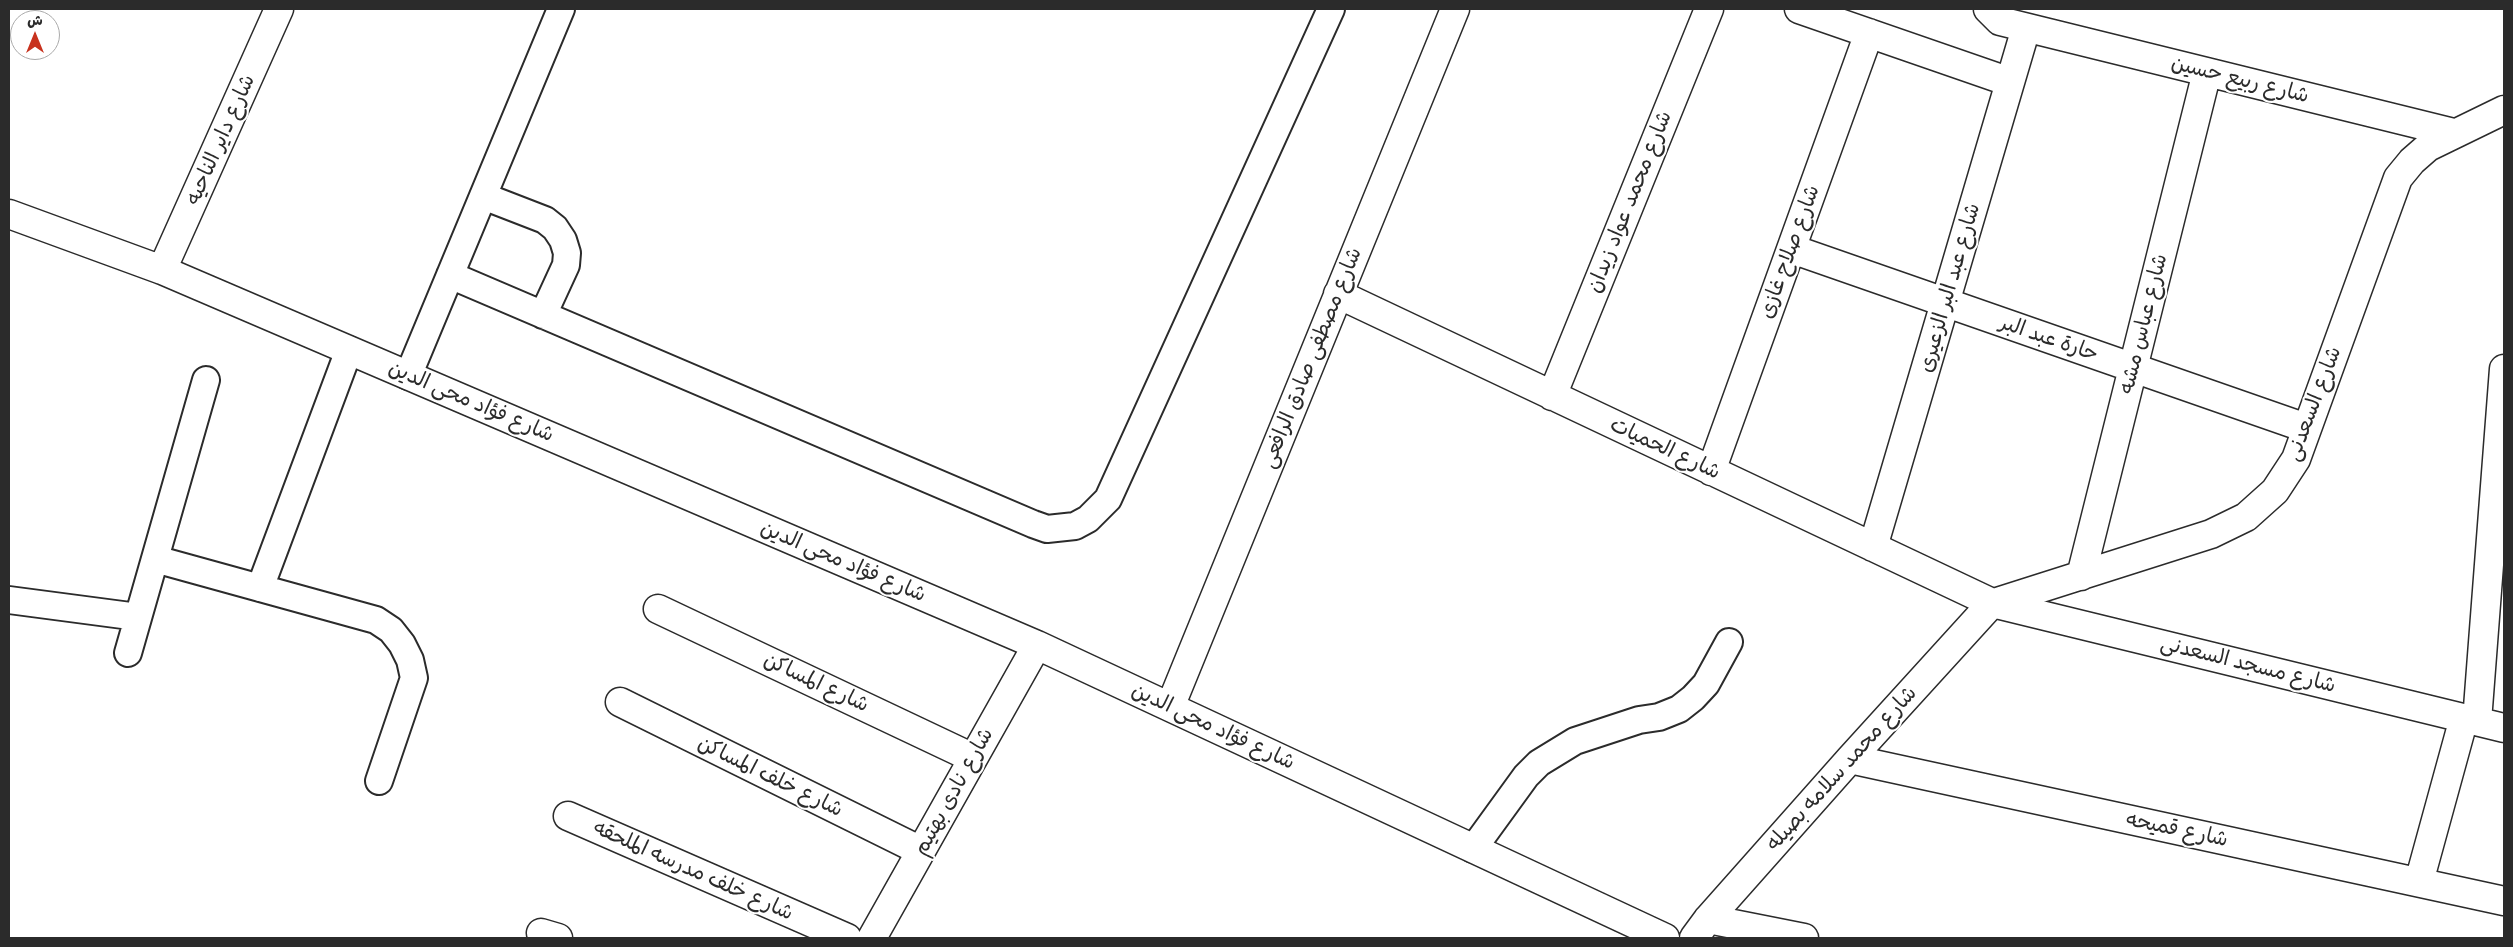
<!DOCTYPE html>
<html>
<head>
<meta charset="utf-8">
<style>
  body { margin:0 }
  #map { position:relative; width:2513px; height:947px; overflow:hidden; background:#fff; font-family:Caveat,"Playpen Sans Arabic",sans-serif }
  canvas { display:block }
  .frame { position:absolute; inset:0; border:10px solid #2b2b2b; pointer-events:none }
  .north { position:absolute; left:10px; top:10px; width:50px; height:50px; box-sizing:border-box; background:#fff; border:1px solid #aaa; border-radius:50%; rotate:0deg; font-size:14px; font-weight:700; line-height:20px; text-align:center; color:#2b2b2b }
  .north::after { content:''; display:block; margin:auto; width:18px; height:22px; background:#c8321e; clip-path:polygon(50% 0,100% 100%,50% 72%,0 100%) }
</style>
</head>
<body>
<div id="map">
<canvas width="2513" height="947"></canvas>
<div class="frame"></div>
<div class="north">ش</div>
</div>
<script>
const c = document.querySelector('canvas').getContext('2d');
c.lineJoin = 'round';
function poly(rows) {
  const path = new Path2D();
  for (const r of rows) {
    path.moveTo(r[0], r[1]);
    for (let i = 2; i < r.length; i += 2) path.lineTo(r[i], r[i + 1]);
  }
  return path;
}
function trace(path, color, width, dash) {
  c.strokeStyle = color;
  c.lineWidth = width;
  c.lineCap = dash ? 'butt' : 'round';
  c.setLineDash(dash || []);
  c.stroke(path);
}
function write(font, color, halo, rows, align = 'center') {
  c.font = font + ' Caveat,"Playpen Sans Arabic",sans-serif';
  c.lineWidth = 4;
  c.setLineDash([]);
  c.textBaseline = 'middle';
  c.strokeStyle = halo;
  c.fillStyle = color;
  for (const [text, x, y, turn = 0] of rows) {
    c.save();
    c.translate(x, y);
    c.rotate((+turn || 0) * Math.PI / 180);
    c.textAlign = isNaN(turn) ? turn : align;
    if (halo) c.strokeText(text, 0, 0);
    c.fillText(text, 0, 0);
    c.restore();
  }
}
const lane = poly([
  [483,196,545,220,555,228,563,240,567,253,566,265,543,315],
  [450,275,1033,524,1047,529,1075,526,1088,519,1108,499,1331,9],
  [408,376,561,9],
  [155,559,376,620,391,630,402,644,410,660,414,678,379,781],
  [260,588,349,350],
  [9,600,138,617],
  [128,653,206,380],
  [1473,849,1526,776,1539,763,1575,741,1639,720,1659,717,1679,709,1693,698,1706,684,1729,642]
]);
const street = poly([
  [1799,9,2010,82],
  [1988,9,2000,21,2454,133],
  [9,214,162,270,1037,645,1665,938],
  [1792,249,2306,428],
  [162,270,279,9],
  [1338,294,1992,603,2504,728],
  [1552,396,1709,9],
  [1711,471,1869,33],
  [1873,547,2026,28],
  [2081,576,2207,72],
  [1994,603,2211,534,2246,517,2275,491,2296,459,2398,178,2412,161,2428,147,2504,110],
  [658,609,973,758],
  [620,702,921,851],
  [1170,707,1455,9],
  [2477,721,2504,369],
  [1850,759,2504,901],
  [568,816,847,938],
  [2419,882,2464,718],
  [1708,919,1804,938],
  [541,933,558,938],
  [872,938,1037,645],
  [1694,938,1708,919,1850,759,1992,603]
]);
const streetNames = [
  ["شارع ربيع حسين",2240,80,14],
  ["شارع داير الناحيه",221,140,-66],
  ["شارع محمد عواد زيدان",1630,202,-68],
  ["شارع صلاح غازى",1790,252,-70],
  ["شارع عبد البر الزعيرى",1950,288,-74],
  ["شارع عباس مشه",2144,324,-76],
  ["حارة عبد البر",2049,339,19],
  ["شارع مصطفى صادق الرافعى",1312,358,-68],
  ["شارع فؤاد محى الدين",471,402,23],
  ["شارع السعدنى",2314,404,-69],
  ["شارع الحميات",1665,449,25],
  ["شارع فؤاد محى الدين",843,562,23],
  ["شارع مسجد السعدنى",2248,665,14],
  ["شارع المساكن",816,683,25],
  ["شارع فؤاد محى الدين",1213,727,25],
  ["شارع محمد سلامه بصيله",1842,769,-48],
  ["شارع خلف المساكن",770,777,26],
  ["شارع نادى بهتيم",954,792,-61],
  ["شارع قميحه",2177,830,12],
  ["شارع خلف مدرسه الملحقه",693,871,24]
];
trace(lane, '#2b2b2b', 30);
trace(street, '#2b2b2b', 31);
trace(lane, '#fff', 26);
trace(street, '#fff', 28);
write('21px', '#2b2b2b', '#fff', streetNames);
</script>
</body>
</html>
